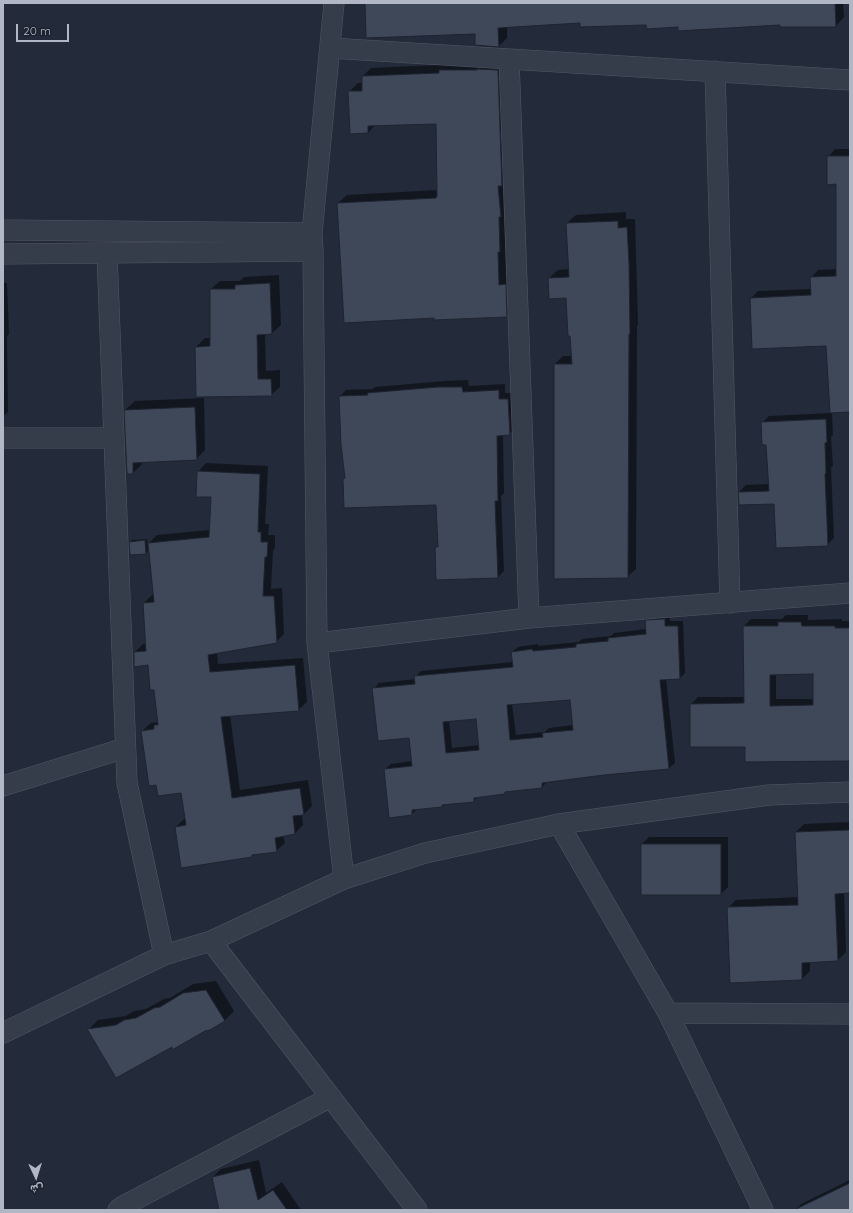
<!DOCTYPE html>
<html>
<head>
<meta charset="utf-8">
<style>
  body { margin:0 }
  #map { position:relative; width:853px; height:1213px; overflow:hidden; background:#232a39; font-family:Quicksand,Vazirmatn,sans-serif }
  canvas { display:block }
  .frame { position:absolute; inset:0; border:4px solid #b2b7c6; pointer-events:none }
  .north { position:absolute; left:16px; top:1157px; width:40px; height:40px; -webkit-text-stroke:3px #1c222e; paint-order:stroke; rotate:176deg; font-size:11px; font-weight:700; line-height:16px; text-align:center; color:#b2b7c6 }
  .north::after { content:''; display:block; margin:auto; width:14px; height:18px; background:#b2b7c6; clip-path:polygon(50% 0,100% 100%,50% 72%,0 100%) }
  .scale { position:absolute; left:16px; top:24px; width:53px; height:18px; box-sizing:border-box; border:2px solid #b2b7c6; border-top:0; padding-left:5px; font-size:12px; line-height:14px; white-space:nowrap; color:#b2b7c6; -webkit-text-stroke:3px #1c222e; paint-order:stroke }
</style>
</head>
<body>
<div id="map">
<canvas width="853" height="1213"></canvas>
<div class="frame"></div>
<div class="north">ش</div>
<div class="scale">20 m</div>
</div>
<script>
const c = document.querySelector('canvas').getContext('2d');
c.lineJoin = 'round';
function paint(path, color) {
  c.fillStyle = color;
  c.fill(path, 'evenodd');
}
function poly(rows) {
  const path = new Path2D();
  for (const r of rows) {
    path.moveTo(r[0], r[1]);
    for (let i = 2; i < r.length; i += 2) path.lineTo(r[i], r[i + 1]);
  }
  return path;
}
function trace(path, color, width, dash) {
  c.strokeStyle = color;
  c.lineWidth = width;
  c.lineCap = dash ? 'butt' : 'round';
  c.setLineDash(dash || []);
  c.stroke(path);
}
const shadow = poly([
  [366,3,843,3,844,17,836,26,781,24,679,26,647,23,581,22,507,26,507,38,499,46,476,33],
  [506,62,515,307,506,316,435,317,338,203,347,195,437,190,437,123,375,125,368,133,349,92,358,83,363,83,363,76,371,68],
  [835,149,850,149,850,411,832,412,833,435,831,437,833,466,831,467,834,538,827,545,775,503,739,492,746,485,769,484,767,444,762,423,769,416,831,413,827,345,751,298,758,291,812,289,811,278,818,270,837,269,836,183,828,157],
  [626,212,626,219,635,219,638,325,637,326,636,569,627,577,555,364,563,356,572,356,567,297,549,278,558,270,570,269,567,223,576,215],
  [279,275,281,325,272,333,265,334,266,371,280,370,280,387,271,395,196,347,205,338,211,338,211,289,220,281,240,281,244,277],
  [3,283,7,283,9,334,7,336,8,412,3,416],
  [468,380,469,386,505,384,505,393,514,393,516,428,509,434,503,435,504,493,501,496,504,571,498,577,436,548,439,544,437,504,346,477,340,396,346,390,373,389,375,387,445,381],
  [204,398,205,450,196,459,142,461,142,464,133,473,125,410,135,401],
  [206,463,268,466,265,524,269,524,268,535,275,535,275,548,273,550,271,589,282,588,284,634,276,642,217,652,218,664,303,658,307,702,298,710,230,715,240,790,308,780,312,806,304,814,302,814,303,825,295,833,283,835,285,843,276,851,254,854,252,856,176,827,184,819,186,819,182,791,142,731,151,723,158,722,155,688,149,664,135,652,143,644,146,644,144,603,152,595,155,595,149,543,157,535,210,530,212,497,198,472],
  [147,539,148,551,146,553,130,542,132,540],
  [670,614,670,621,683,621,685,673,680,678,666,679,675,763,669,768,548,781,542,787,508,790,505,793,478,796,474,801,417,809,412,814,385,769,391,764,413,761,410,737,374,689,379,683,416,679,415,677,421,671,513,662,512,652,518,647,538,644,538,646,579,642,582,639,611,636,614,633,646,629,646,621,652,615],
  [571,699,574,725,549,728,545,732,516,735,512,704],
  [476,718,479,745,452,748,449,720],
  [786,615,808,615,808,620,842,619,842,621,850,621,850,761,746,746,691,704,698,697,745,697,744,626,751,619,782,619],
  [814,673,814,699,776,699,776,674],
  [850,822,850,893,844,893,846,952,838,960,810,961,810,971,802,979,728,908,736,900,798,897,796,832,804,824],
  [649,837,728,837,728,887,721,894,642,844],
  [216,981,234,1011,225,1020,172,1045,89,1029,98,1020,126,1016,134,1011,146,1009,164,999,170,998,193,984],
  [259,1160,266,1193,282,1182,301,1210,227,1210,213,1177,221,1169],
  [850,1180,850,1210,795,1210,801,1204]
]);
const building = poly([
  [365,3,835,3,836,27,780,27,780,25,678,31,678,27,647,29,646,25,580,27,580,23,498,28,499,47,475,45,475,34,366,38,365,3],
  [477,69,498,70,502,186,498,186,501,217,499,217,500,252,498,252,499,285,506,284,507,317,434,320,434,318,344,323,337,203,436,198,437,196,436,124,368,126,368,133,350,134,348,91,362,91,362,76,439,73,439,70,477,70,477,69],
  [827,156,850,156,850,412,830,413,826,346,752,349,750,298,811,295,810,277,836,276,836,184,827,185,827,156],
  [618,221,618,228,627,227,629,263,630,334,629,334,628,578,554,579,554,364,572,364,570,336,568,336,566,298,549,299,548,278,569,277,566,223,618,221],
  [270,283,272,334,257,335,258,379,271,379,272,396,196,397,195,347,210,346,210,289,235,289,235,285,270,283],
  [438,387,462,387,463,392,499,390,499,399,508,399,510,435,497,436,498,501,495,501,498,578,436,580,435,547,438,547,436,505,344,508,343,479,345,478,341,445,339,396,368,395,367,393,438,387],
  [195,407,197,460,133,463,133,474,127,474,124,410,195,407],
  [826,419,827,442,825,443,826,473,825,474,828,546,776,548,774,504,739,505,738,492,769,491,766,445,762,445,761,422,826,419],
  [197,471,260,474,258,532,261,532,261,542,268,542,267,557,265,557,263,596,274,596,277,643,208,655,210,672,295,665,299,711,221,717,232,798,300,788,304,815,293,816,295,834,275,838,277,852,252,855,252,857,181,868,175,827,186,825,181,793,158,796,156,785,149,786,141,731,154,729,154,725,158,725,154,690,150,690,148,665,134,667,134,652,146,651,143,603,154,602,148,543,209,537,211,497,196,497,197,471],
  [145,540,146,554,130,555,129,542,145,540],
  [665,619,665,626,678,626,680,679,660,680,669,769,604,775,542,783,542,788,505,792,505,794,474,798,474,802,442,805,442,807,412,810,412,815,389,818,384,769,412,766,409,738,378,741,372,688,415,684,414,676,513,667,511,652,532,649,533,651,576,647,576,644,608,641,608,638,646,634,645,620,665,619],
  [570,700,573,730,542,733,543,737,510,740,507,705,570,700],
  [476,719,479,750,446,753,443,722,476,719],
  [778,622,801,622,802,626,835,626,835,628,850,628,850,761,745,762,745,747,690,747,690,704,744,703,743,626,778,626,778,622],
  [813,674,813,705,770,706,770,675,813,674],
  [850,830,850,893,835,894,838,961,802,963,802,980,730,983,727,907,798,905,795,832,850,830],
  [641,844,721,844,721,895,641,895,641,844],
  [206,990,225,1021,210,1030,205,1031,172,1050,172,1047,116,1078,87,1029,116,1025,124,1020,136,1018,154,1008,160,1007,183,993,206,990],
  [250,1168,258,1200,273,1190,287,1210,219,1210,212,1177,250,1168],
  [850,1183,850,1210,794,1210,850,1183]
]);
const minor = poly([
  [334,3,312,233,313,251,317,643,344,879],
  [330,48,850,80],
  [509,59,529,618],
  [715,71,730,603],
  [3,230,312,233],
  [107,253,127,783,164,955],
  [3,254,313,251],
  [3,438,114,438],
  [317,643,529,618,850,593],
  [3,786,125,748],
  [559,824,668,1013,763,1210],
  [211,941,417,1210],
  [668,1013,850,1014],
  [3,1033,164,955,211,941,344,879,425,853,559,824,769,795,850,792],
  [118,1210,123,1206,331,1097]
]);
paint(shadow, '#0007');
paint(building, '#3f4859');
trace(building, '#1e2430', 1);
trace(minor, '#525764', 21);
trace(minor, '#363d4a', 20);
</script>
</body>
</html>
